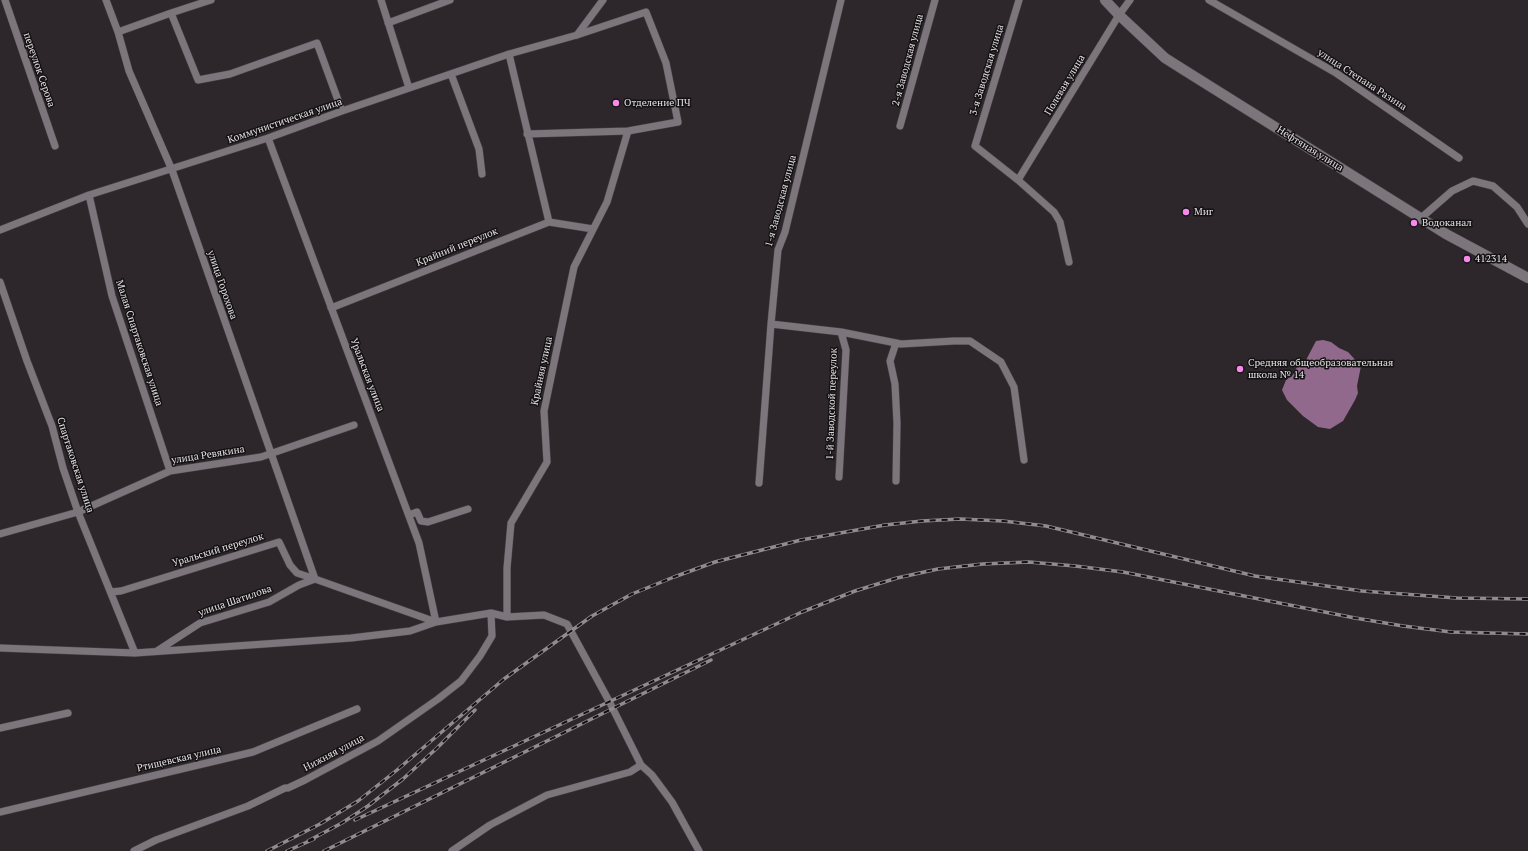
<!DOCTYPE html>
<html>
<head>
<meta charset="utf-8">
<style>
  body { margin:0 }
  canvas { display:block; background:#2d272c }
</style>
</head>
<body>
<canvas width="1528" height="851"></canvas>
<script>
const c = document.querySelector('canvas').getContext('2d');
c.lineJoin = 'round';
function paint(path, color) {
  c.fillStyle = color;
  c.fill(path, 'evenodd');
}
function poly(rows) {
  const path = new Path2D();
  for (const r of rows) {
    path.moveTo(r[0], r[1]);
    for (let i = 2; i < r.length; i += 2) path.lineTo(r[i], r[i + 1]);
  }
  return path;
}
function trace(path, color, width, dash) {
  c.strokeStyle = color;
  c.lineWidth = width;
  c.lineCap = dash ? 'butt' : 'round';
  c.setLineDash(dash || []);
  c.stroke(path);
}
function write(font, color, halo, rows, align = 'center') {
  c.font = font + ' "PT Serif",serif';
  c.lineWidth = 3;
  c.setLineDash([]);
  c.textBaseline = 'middle';
  c.strokeStyle = halo;
  c.fillStyle = color;
  for (const [text, x, y, turn = 0] of rows) {
    c.save();
    c.translate(x, y);
    c.rotate((+turn || 0) * Math.PI / 180);
    c.textAlign = isNaN(turn) ? turn : align;
    if (halo) c.strokeText(text, 0, 0);
    c.fillText(text, 0, 0);
    c.restore();
  }
}
const water = poly([
  [1323,340,1331,342,1339,348,1348,352,1361,366,1357,386,1358,393,1355,400,1343,421,1330,429,1318,427,1303,416,1287,400,1282,390,1286,380,1293,375,1297,367,1305,362,1316,341]
]);
const street = poly([
  [5,0,55,146],
  [106,0,118,32,129,71,172,170,315,579],
  [381,0,409,88],
  [1019,0,975,146,1018,180,1054,212,1060,222,1069,262],
  [1209,0,1336,73,1459,158],
  [171,13,198,80,230,74,317,43,342,111],
  [388,23,450,0],
  [118,32,171,13,211,0],
  [577,35,603,0],
  [509,54,549,222],
  [451,74,479,149,482,174],
  [900,126,935,0],
  [268,138,419,543,436,622],
  [1018,180,1119,15,1130,0],
  [89,195,112,296,170,471],
  [1421,218,1452,191,1473,181,1493,186,1517,207,1528,224],
  [0,230,89,195,268,138,342,111,509,54,577,35,646,12,666,63,678,122,628,131,527,134],
  [0,282,27,361,52,426,63,468,78,512,135,653],
  [331,308,549,222,593,229],
  [771,324,841,332,901,344,954,341,970,341,1001,362,1014,387,1024,460],
  [839,477,846,350,841,332],
  [896,481,897,423,895,384,890,361,896,343],
  [759,483,771,324,778,250,785,232,841,0],
  [409,515,417,512,421,521,428,522,468,509],
  [0,534,78,512,170,471,261,457,354,425],
  [111,592,121,591,279,542,290,565,297,573,315,579],
  [507,617,507,568,511,523,547,462,544,411,574,267,607,202,628,131],
  [0,648,135,653,351,638,410,631,436,622,491,613,507,617,544,615,567,624,609,701,641,765,652,775,672,802,699,851],
  [157,651,200,623,269,602,299,585,315,579,436,622],
  [0,728,68,713],
  [0,812,253,752,357,709],
  [134,851,156,840,248,806,285,788,288,788,305,780,378,741,438,699,461,681,480,656,492,636,491,613],
  [452,851,490,825,547,795,630,772,641,765]
]);
const secondary = poly([
  [1105,0,1119,15,1150,44,1165,58,1184,70,1446,234,1528,278]
]);
const rail = poly([
  [355,820,802,612,855,591,897,578,938,569,983,564,1029,562,1075,566,1123,572,1355,618,1403,626,1451,632,1528,634],
  [308,841,342,823,368,806,403,779,437,748,475,710],
  [267,851,320,824,358,801,397,770,504,679,592,616,632,594,674,577,715,562,801,540,885,525,922,521,960,519,1003,521,1046,526,1255,576,1362,591,1457,598,1528,599],
  [287,851,314,839],
  [324,851,711,660]
]);
const markers = [
  [616,103,4,"#f788ec"],
  [1186,212,4,"#f788ec"],
  [1414,223,4,"#f788ec"],
  [1467,259,4,"#f788ec"],
  [1240,369,4,"#f788ec"]
];
const streetNames = [
  ["2-я Заводская улица",908,60,-75],
  ["переулок Серова",39,70,71],
  ["3-я Заводская улица",987,70,-73],
  ["улица Степана Разина",1362,80,33],
  ["Полевая улица",1065,85,-59],
  ["Коммунистическая улица",285,121,-19],
  ["Нефтяная улица",1310,149,32],
  ["1-я Заводская улица",781,201,-75],
  ["Крайний переулок",457,247,-22],
  ["улица Горохова",222,285,71],
  ["Малая Спартаковская улица",139,343,72],
  ["Крайняя улица",542,371,-78],
  ["Уральская улица",367,375,69],
  ["1-й Заводской переулок",832,404,-88],
  ["улица Ревякина",208,455,-9],
  ["Спартаковская улица",75,465,72],
  ["Уральский переулок",218,550,-17],
  ["улица Шатилова",235,601,-19],
  ["Нижняя улица",334,753,-28],
  ["Ртищевская улица",179,759,-13]
];
const poiNames = [
  ["Отделение ПЧ",624,103],
  ["Миг",1194,212],
  ["Водоканал",1422,223],
  ["412314",1475,259],
  ["Средняя общеобразовательная",1248,363],
  ["школа № 14",1248,375]
];
paint(water, '#91698c');
trace(street, '#474246', 8);
trace(secondary, '#474246', 11);
trace(street, '#7c757b', 7);
trace(secondary, '#7c757b', 10);
trace(rail, '#908b8f', 3.5);
trace(rail, '#141113', 2, [6]);
for (const [x, y, r, color] of markers) {
  const dot = new Path2D();
  dot.arc(x, y, r, 0, 2 * Math.PI);
  c.fillStyle = color;
  c.fill(dot);
  trace(dot, '#141113', 1.5);
}
write('10px', '#e6e2e5', '#141113', streetNames);
write('10px', '#e6e2e5', '#141113', poiNames, 'left');
</script>
</body>
</html>
